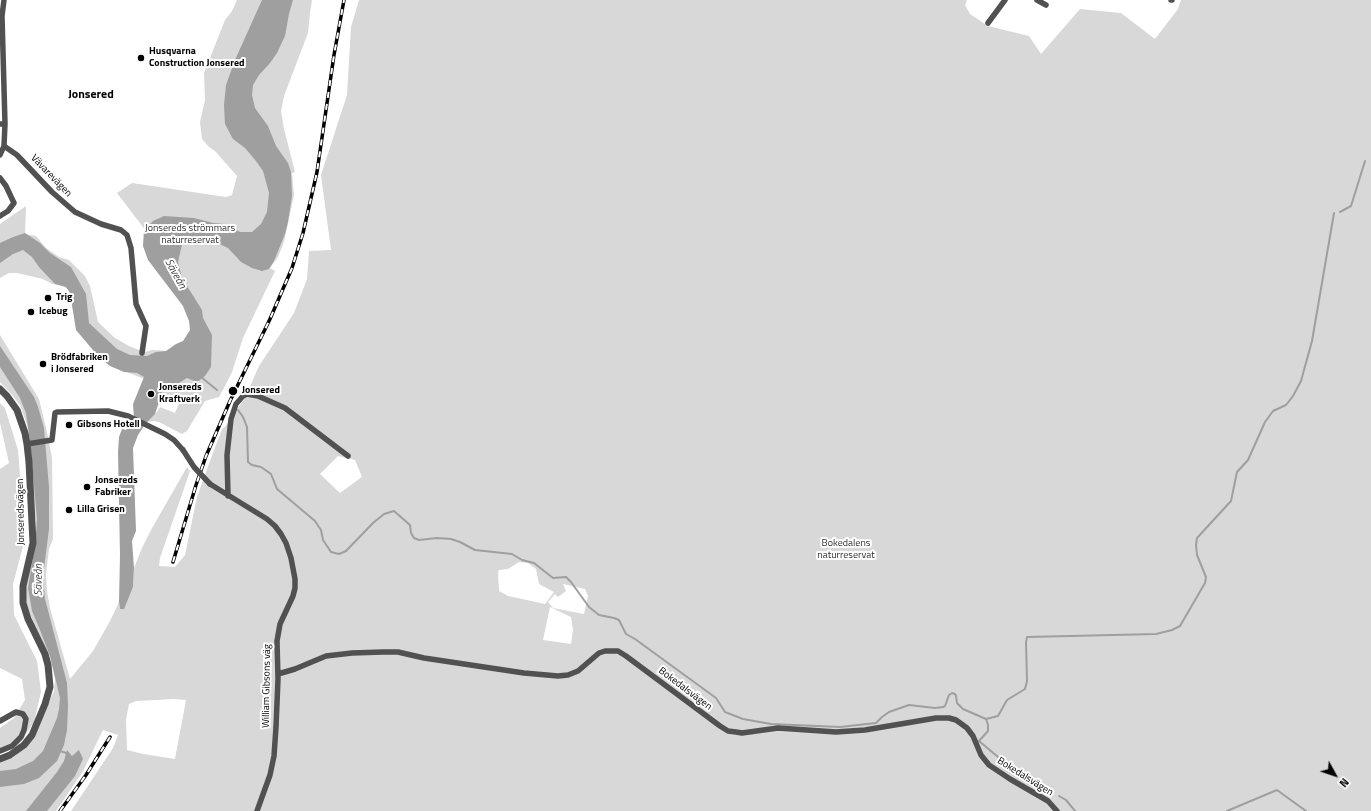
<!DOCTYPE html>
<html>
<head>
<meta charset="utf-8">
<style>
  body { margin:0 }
  #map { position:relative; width:1371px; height:811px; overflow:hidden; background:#fff; font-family:"Titillium Web",sans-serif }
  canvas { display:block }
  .north { position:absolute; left:1315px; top:755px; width:40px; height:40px; -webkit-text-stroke:3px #fff; paint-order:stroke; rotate:130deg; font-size:11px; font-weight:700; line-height:16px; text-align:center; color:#000 }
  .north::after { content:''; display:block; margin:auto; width:14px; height:18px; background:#000; clip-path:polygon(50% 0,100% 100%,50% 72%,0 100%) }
</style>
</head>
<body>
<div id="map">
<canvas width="1371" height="811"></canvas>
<div class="north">N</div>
</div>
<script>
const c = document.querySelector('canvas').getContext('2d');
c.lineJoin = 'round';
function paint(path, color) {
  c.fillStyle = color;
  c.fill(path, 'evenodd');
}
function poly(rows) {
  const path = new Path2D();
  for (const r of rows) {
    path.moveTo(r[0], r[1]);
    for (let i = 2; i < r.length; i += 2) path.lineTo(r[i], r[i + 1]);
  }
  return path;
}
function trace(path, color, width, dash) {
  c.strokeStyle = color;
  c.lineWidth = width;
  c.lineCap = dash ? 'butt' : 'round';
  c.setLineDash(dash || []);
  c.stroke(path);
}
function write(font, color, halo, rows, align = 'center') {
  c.font = font + ' "Titillium Web",sans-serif';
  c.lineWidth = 4;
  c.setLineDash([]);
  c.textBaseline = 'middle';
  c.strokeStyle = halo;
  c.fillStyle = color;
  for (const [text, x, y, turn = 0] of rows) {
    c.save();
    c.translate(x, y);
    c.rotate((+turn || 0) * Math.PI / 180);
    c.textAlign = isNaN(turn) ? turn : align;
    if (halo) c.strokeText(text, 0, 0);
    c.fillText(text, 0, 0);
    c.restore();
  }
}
const green = poly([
  [237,0,312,0,310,13,308,33,284,96,281,111,284,129,295,172,292,173,294,195,284,242,278,257,270,268,275,271,243,338,232,372,225,386,219,397,205,401,187,431,182,434,159,422,154,421,146,422,157,412,160,407,175,413,180,401,161,392,152,382,129,373,104,359,71,291,61,285,52,284,43,279,17,273,9,273,0,278,0,224,26,206,25,234,36,236,46,248,59,257,69,260,85,276,90,286,98,322,115,338,129,346,144,352,153,350,169,351,187,343,196,324,146,231,117,193,132,183,226,197,232,195,237,176,215,151,209,147,202,139,200,122,205,100,204,73,225,20,232,11],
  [359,0,967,0,965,5,970,14,988,26,1029,36,1041,54,1080,9,1121,13,1155,39,1178,9,1181,0,1371,0,1371,811,71,811,113,748,118,735,103,730,82,773,56,811,0,811,0,763,14,757,29,743,37,729,54,691,55,679,50,657,34,624,26,602,25,591,37,539,30,433,20,405,12,395,0,382,0,335,39,399,47,432,52,458,53,539,49,549,46,574,47,591,50,608,70,679,93,651,110,621,119,602,120,609,133,587,134,568,142,548,151,530,187,467,190,471,160,558,159,566,175,567,185,555,197,497,210,461,222,429,225,427,240,405,244,400,259,366,294,313,307,279,309,251,331,250,321,175,347,95,351,27],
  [338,456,355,460,362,477,340,493,320,474],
  [519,562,528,563,536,569,539,584,554,592,545,604,508,596,499,591,498,572,499,570,508,569],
  [563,584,585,589,588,596,584,614,553,608,548,602,555,594,558,597,566,591],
  [550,607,571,617,573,630,571,644,543,640],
  [174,699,186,700,175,759,143,754,127,750,126,720,129,704,136,701],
  [0,403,5,408,18,450,25,539,13,584,14,615,37,661,41,692,34,722,25,736,16,748,0,754,0,728,14,718,25,700,22,679,0,668,0,469,9,463,0,423]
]);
const water = poly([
  [262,0,293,0,289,14,285,36,277,53,270,63,259,75,253,85,252,95,255,108,268,126,276,146,288,163,291,172,292,196,288,222,285,234,274,261,269,269,262,271,252,268,241,262,228,248,211,240,194,238,183,240,178,262,182,278,202,310,203,318,212,335,211,367,205,376,197,382,187,378,179,383,170,383,164,387,155,414,146,423,138,435,133,448,136,531,132,541,134,568,133,587,124,609,120,609,119,602,120,555,118,452,119,437,122,429,126,430,134,419,133,404,144,377,137,373,124,372,110,366,98,356,76,330,70,293,66,287,55,284,39,267,32,257,23,250,13,254,0,263,0,243,13,237,25,233,40,243,50,253,71,267,86,294,89,323,117,349,130,355,147,356,156,352,166,351,176,344,183,341,190,330,189,321,183,306,148,260,143,246,144,230,153,221,164,216,194,218,213,223,225,224,240,232,252,232,261,224,267,212,269,193,263,171,256,161,245,148,233,139,225,124,224,105,226,85,235,60],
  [0,346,34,397,38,407,44,428,49,487,49,529,43,576,45,599,67,683,68,706,67,730,64,745,57,761,39,778,24,784,0,787,0,771,16,769,33,761,43,751,57,718,59,709,60,698,50,656,40,630,32,611,28,588,35,545,37,520,31,450,26,413,20,398,0,367],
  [67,750,72,756,79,750,83,759,75,776,47,811,26,811,57,772,64,761]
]);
const stream = poly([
  [1340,212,1351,206,1365,161],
  [201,377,217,390],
  [238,410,243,417,247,427,248,462,252,465,261,467,271,474,277,489,315,521,321,530,323,540,331,552,339,554,346,551,373,523,384,514,394,511,410,525,411,533,414,538,419,540,437,538,451,539,460,542,475,550,512,554,522,560,534,563,553,578,566,577,571,582,589,607,599,615,614,618,619,620,626,634,635,639,716,698,725,712,743,719,771,724,840,727,876,723,882,717,889,712,909,705,935,708,943,707,945,706,949,695,952,693,955,694,956,696,957,703,963,709,986,719,998,716,1007,700,1025,689,1027,681,1026,642,1027,637,1156,634,1172,630,1180,626,1205,583,1206,577,1197,555,1196,545,1197,538,1231,501,1237,472,1248,460,1265,422,1273,411,1286,405,1293,396,1301,381,1312,341,1334,213],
  [986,719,988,725,988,731,979,741,1010,767,1051,791],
  [60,751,66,753],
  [1059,796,1066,800,1075,811],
  [1227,811,1277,790,1306,811]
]);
const minor = poly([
  [1037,0,1046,5],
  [1171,0,1172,0],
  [988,23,1005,0],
  [0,124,5,124,2,16,4,0],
  [4,146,17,155,52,192,75,212,101,224,121,230,127,235,131,248,136,304,146,326,142,353],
  [0,155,4,146,5,124],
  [0,178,6,186,14,203,8,211,0,216],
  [27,444,52,440,55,413,57,412,108,411,128,416,165,434,174,440,183,450],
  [210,484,267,519,275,526,281,534,286,543,291,558,295,579,295,588,293,596,280,624,277,641,278,679,276,727,274,756,270,775,257,811],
  [228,496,227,455,231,419,236,404,243,396,247,394,258,396,285,408,348,456],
  [278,674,295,669,326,656,352,653,383,652,398,652,424,658,524,673,558,676,568,675,578,671,599,653,605,651,618,651,626,656,720,726,728,731,736,732,742,733,778,728,836,732,865,730,936,718,949,718,956,720,967,728,973,736,981,755,989,765,1010,779,1048,801,1057,811],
  [0,721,16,712,23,714,26,719,24,730,21,737,12,746,0,751]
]);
const tertiary = poly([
  [0,389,7,396,17,410,25,433,27,444,29,462,33,543,23,586,23,603,28,619,45,654,48,665,50,687,45,704,32,735,24,745,10,755,0,759]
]);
const rail = poly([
  [173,562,196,485,206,456,230,401,270,319,292,268,303,233,317,172,334,55,344,0],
  [60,811,86,775,110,737]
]);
const minorBridge = poly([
  [183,450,194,467,210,484]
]);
const markers = [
  [141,58,4,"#000"],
  [48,298,4,"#000"],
  [31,312,4,"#000"],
  [43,364,4,"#000"],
  [233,391,5,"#000"],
  [151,394,4,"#000"],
  [69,425,4,"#000"],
  [87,487,4,"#000"],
  [69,510,4,"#000"]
];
const poiNames = [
  ["Husqvarna",149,52],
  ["Construction Jonsered",149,64],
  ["Trig",56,298],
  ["Icebug",39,312],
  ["Brödfabriken",51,358],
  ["i Jonsered",51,370],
  ["Jonsereds",159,388],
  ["Kraftverk",159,400],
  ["Jonsered",242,391],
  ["Gibsons Hotell",77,425],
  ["Jonsereds",95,481],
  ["Fabriker",95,493],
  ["Lilla Grisen",77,510]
];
const streetNames = [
  ["Vävarevägen",51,176,46],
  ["Jonseredsvägen",21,512,-91],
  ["William Gibsons väg",267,686,-89],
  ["Bokedalsvägen",685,689,37],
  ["Bokedalsvägen",1025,777,32]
];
const parkNames = [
  ["Jonsereds strömmars",190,229],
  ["naturreservat",190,241],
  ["Bokedalens",846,544],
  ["naturreservat",846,556]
];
const waterNames = [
  ["Säveån",175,274,61],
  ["Säveån",39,580,-89]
];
const quarterNames = [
  ["Jonsered",91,95]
];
paint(green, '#d8d8d8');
paint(water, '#9f9f9f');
trace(stream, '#9f9f9f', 2);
trace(minor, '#515151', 5.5);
trace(tertiary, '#515151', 7);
trace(rail, '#000', 3.5);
trace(rail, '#fff', 2, [6]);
trace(minorBridge, '#515151', 5.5);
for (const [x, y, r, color] of markers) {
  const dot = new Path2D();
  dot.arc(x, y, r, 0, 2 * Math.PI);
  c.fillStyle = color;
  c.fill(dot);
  trace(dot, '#fff', 1.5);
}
write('bold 10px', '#000', '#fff', poiNames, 'left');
write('10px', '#000', '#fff', streetNames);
write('10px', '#2f2f2f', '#fff', parkNames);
write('italic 11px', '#404040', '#fff', waterNames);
write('bold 12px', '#000', '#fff', quarterNames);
</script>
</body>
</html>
